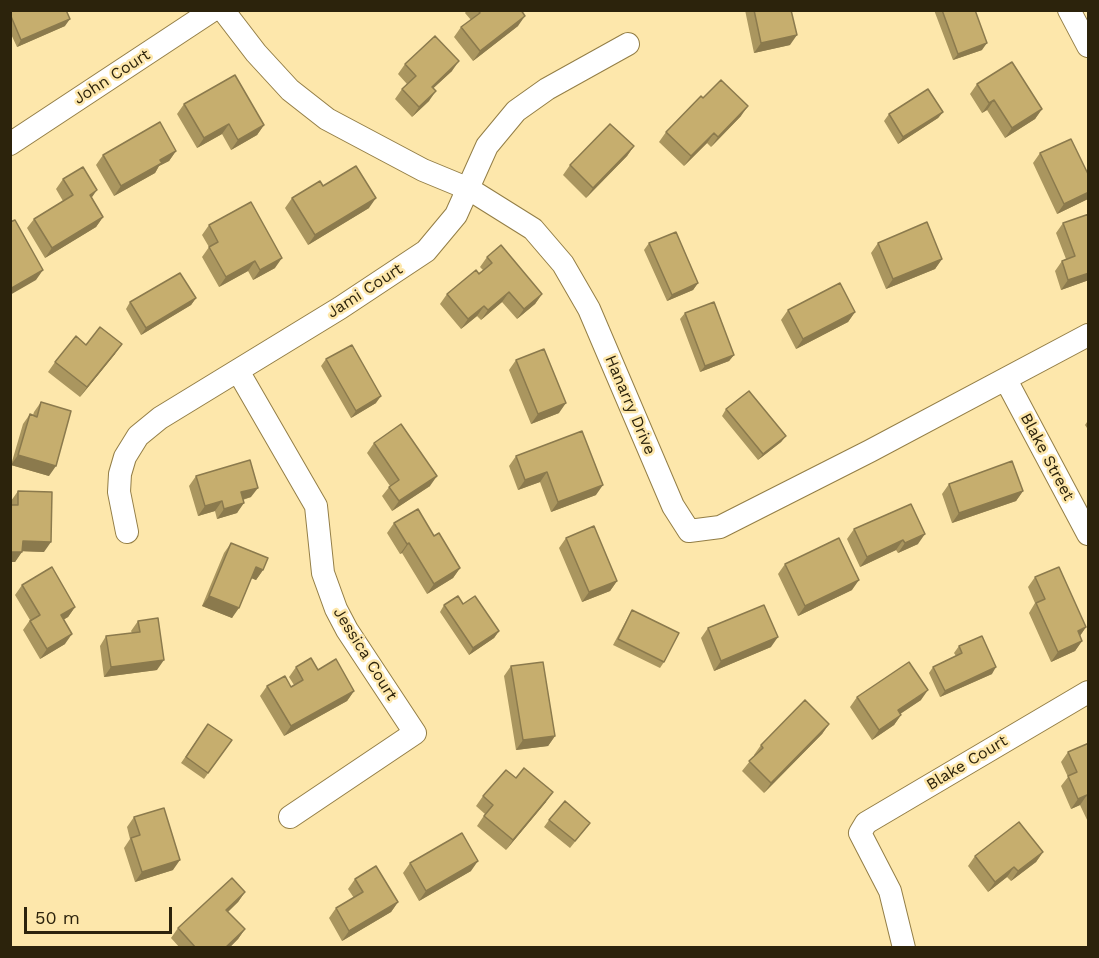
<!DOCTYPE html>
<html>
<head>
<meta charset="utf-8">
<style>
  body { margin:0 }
  #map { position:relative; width:1099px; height:958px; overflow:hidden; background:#fde7ab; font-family:"Work Sans",sans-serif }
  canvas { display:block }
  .frame { position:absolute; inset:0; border:12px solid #2c230c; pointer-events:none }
  .scale { position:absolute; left:24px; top:907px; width:148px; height:27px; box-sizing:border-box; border:3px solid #2c230c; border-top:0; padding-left:8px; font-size:18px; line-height:21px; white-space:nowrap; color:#2c230c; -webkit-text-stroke:4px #fde7ab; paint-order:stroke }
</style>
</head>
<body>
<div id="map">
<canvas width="1099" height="958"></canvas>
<div class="frame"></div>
<div class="scale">50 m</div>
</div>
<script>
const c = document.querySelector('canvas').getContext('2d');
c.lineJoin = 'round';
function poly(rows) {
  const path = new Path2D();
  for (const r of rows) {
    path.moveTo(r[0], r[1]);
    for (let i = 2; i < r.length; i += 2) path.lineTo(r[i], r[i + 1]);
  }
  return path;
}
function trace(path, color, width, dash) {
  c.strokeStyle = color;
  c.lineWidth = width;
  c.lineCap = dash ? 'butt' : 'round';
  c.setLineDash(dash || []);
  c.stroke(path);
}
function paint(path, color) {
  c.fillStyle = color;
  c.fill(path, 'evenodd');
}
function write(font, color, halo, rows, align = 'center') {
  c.font = font + ' "Work Sans",sans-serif';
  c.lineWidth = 5;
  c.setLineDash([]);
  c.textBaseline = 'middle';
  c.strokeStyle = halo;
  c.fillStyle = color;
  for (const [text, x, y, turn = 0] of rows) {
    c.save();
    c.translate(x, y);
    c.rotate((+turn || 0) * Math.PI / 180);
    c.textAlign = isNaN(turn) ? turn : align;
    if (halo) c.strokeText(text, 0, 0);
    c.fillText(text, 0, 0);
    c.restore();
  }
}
const street = poly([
  [223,10,256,53,290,90,327,119,423,170,469,189,533,229,563,264,589,309,673,506,689,531,720,527,870,451,1088,335],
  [1069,10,1088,46],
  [10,144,213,10],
  [238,371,316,506,323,573,336,609,347,630,415,733,290,817],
  [1006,380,1088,534],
  [127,532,119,492,120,474,125,457,138,436,160,418,340,308,426,251,456,215,487,146,516,111,547,89,628,44],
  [904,948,890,891,860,833,866,823,1088,692]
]);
const wall = poly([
  [10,10,65,26,17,47,10,32],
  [467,10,521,10,518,26,473,61,454,37,461,27,471,20,465,13],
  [745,10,791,10,790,45,754,53],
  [934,10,975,10,982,50,953,60],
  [405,64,452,71,433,88,429,101,412,117,395,99,402,89,407,84,398,74],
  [977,84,1042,109,1035,119,1005,138,987,110,982,113,970,94],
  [703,98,741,116,711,147,707,143,684,166,659,142,666,132],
  [184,104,264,125,257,135,231,150,222,134,197,148,177,114],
  [943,112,938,118,898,144,884,121,889,114],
  [634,146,627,156,586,198,563,175,570,165],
  [176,151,169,161,159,166,155,173,114,196,96,165,103,155],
  [1040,153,1089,176,1089,198,1088,199,1057,214,1033,163],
  [63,179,92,198,103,217,96,227,45,258,27,228,34,219,63,201,56,189],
  [323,186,369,208,308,245,285,208,292,198],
  [1089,214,1089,280,1061,290,1055,271,1062,261,1066,259,1056,233,1063,223],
  [209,225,275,268,253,280,248,271,219,287,202,257,209,247,202,235],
  [649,243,698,283,693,290,667,301,644,250],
  [878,243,942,259,935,269,886,289,871,253],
  [487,257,542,294,535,304,517,319,502,302,481,320,477,316,461,329,440,304,447,294,483,270,480,267],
  [196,298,191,305,141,335,126,309,130,302],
  [788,310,855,312,848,322,796,349,781,320],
  [685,313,734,355,729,361,700,372,680,319],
  [86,345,115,354,80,397,48,372,55,362],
  [326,359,376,403,351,418,321,366],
  [516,360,559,413,531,424,509,370],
  [41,402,49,476,11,465,23,424,30,414,33,415,34,412],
  [726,409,786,436,781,442,758,460,722,416],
  [1089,419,1089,431,1085,425],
  [374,443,430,486,392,511,382,496,390,486,367,453],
  [516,456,596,495,551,512,540,482,518,490,509,466],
  [196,476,251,497,243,500,237,513,217,519,215,511,198,516,189,486],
  [949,484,1023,491,1016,501,952,523,942,494],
  [18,491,44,552,22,551,15,562,11,501],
  [911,504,918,544,898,553,896,550,860,567,847,539,854,529],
  [394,523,434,536,460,568,453,578,427,594,402,553,400,554,387,533],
  [566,538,617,581,610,591,582,602,559,548],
  [231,543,263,570,256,580,251,578,232,618,202,606,224,553],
  [785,564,852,590,798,616,778,574],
  [1035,577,1086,627,1080,636,1082,641,1075,651,1051,662,1029,613,1035,603,1028,587],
  [22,585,75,607,68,617,63,620,65,644,40,659,23,630,30,620,15,595],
  [463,604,499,631,494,638,469,655,440,612,444,605],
  [632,610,664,662,660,668,613,645,628,617],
  [138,621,157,670,104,677,100,646,106,636,132,633,131,631],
  [708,628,771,647,714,671,701,638],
  [959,646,992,674,940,697,929,673,933,667,956,656,954,653],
  [511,666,555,736,548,746,516,750,504,676],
  [296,667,318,670,354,691,347,701,284,736,260,696,267,686,291,687,294,685,289,677],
  [857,697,921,700,900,714,901,715,894,725,872,740,850,707],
  [208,724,232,740,204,779,181,763],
  [829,724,822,734,764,793,742,771,754,756,754,755,761,745],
  [1089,743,1089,824,1080,805,1071,809,1061,786,1068,777,1061,762,1068,752],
  [483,796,546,802,506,850,477,826,485,814,476,806],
  [134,817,173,870,135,882,124,848,130,839,127,827],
  [549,820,590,823,570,848,544,827],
  [1043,852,1036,862,1011,881,1007,877,988,892,968,866,975,856],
  [410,863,471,871,419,901,403,873],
  [355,879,398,902,391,912,342,941,329,918,336,908,354,898,348,889],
  [245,892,238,902,228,912,245,929,238,939,229,948,180,948,171,938,178,928]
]);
const shadedWall = poly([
  [525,16,518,26,473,61,480,51],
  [70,19,65,26,17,47,21,40],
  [797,35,790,45,754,53,761,43],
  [987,43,982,50,953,60,958,54],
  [459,61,452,71,425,96,432,87],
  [436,91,429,101,412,117,419,107],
  [994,100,987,110,982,113,989,103],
  [748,106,741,116,711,147,718,137],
  [1042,109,1035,119,1005,138,1012,128],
  [943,112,938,118,898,144,903,137],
  [229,124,222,134,197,148,204,138],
  [264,125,257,135,231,150,238,140],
  [714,133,707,143,684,166,691,156],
  [634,146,627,156,586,198,593,188],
  [176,151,169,161,159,166,155,173,114,196,121,186,160,160],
  [97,190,90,200,90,195],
  [1089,192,1089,198,1088,199,1057,214,1064,204],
  [376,198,369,208,308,245,315,235],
  [103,217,96,227,45,258,52,248],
  [282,258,275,268,253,280,260,270],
  [942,259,935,269,886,289,893,279],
  [255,261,248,271,219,287,226,277],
  [43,270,36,280,10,295,10,289],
  [1089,273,1089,280,1061,290,1068,280],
  [698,283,693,290,667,301,672,295],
  [509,292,502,302,481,320,488,310],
  [542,294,535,304,517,319,524,309],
  [196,298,191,305,141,335,146,328],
  [484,306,477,316,461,329,468,319],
  [855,312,848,322,796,349,803,339],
  [122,344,115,354,80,397,87,387],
  [734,355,729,361,700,372,705,366],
  [381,396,376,403,351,418,356,411],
  [566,403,559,413,531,424,538,414],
  [786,436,781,442,758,460,763,454],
  [18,455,56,466,49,476,11,465],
  [547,472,540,482,518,490,525,480],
  [437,476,430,486,392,511,399,501],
  [603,485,596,495,551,512,558,502],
  [258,488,251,497,234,502,241,492],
  [1023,491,1016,501,952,523,959,513],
  [222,501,215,511,198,516,205,506],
  [244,503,237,513,217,519,224,509],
  [925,534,918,544,898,553,905,543],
  [903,540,896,550,860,567,867,557],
  [23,541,51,542,44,552,16,551],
  [409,543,402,553,400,554,407,544],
  [10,552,22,552,15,562,10,562],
  [256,567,263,570,256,580,249,577],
  [460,568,453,578,427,594,434,584],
  [859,580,852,590,798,616,805,606],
  [617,581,610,591,582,602,589,592],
  [209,596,239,608,232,618,202,606],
  [75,607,68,617,54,625,61,615],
  [1086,627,1079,637,1078,631],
  [499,631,494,638,469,655,473,648],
  [72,634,65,644,40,659,47,649],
  [778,637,771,647,714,671,721,661],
  [1082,641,1075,651,1051,662,1058,652],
  [164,660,157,670,104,677,111,667],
  [996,667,992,674,940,697,945,691],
  [928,690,921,700,891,720,898,710],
  [354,691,347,701,284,736,291,726],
  [901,715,894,725,872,740,879,730],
  [829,724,822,734,764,793,771,783],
  [555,736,548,746,516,750,523,740],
  [553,792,546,802,506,850,513,840],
  [1087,795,1080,805,1071,809,1078,799],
  [1043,852,1036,862,1011,881,1018,871],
  [180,860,173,870,135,882,142,872],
  [478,861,471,871,419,901,426,891],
  [1014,867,1007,877,988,892,995,882],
  [245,892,238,902,219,920,226,910],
  [398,902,391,912,342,941,349,931],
  [245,929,238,939,229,948,225,948]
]);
const building = poly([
  [10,10,66,10,70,19,21,40,10,14,10,10],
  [478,10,521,10,525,16,480,51,461,27,480,13,478,10],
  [754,10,791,10,797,35,761,43,754,10],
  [942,10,975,10,987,43,958,54,942,10],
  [435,36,459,61,432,87,436,91,419,107,402,89,416,76,405,64,435,36],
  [1012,62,1042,109,1012,128,994,100,989,103,977,84,1012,62],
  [235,75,264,125,238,140,229,124,204,138,184,104,235,75],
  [721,80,748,106,718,137,714,133,691,156,666,132,701,96,703,98,721,80],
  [928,89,943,112,903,137,889,114,928,89],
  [160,122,176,151,160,160,162,163,121,186,103,155,160,122],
  [610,124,634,146,593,188,570,165,610,124],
  [1071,139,1089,176,1089,192,1064,204,1040,153,1071,139],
  [356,166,376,198,315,235,292,198,320,181,323,186,356,166],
  [83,167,97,190,90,195,103,217,52,248,34,219,73,195,63,179,83,167],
  [251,202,282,258,260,270,255,261,226,277,209,247,218,242,209,225,251,202],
  [1089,214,1089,273,1068,280,1062,261,1075,256,1063,223,1089,214],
  [15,220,43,270,10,289,10,222,15,220],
  [927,222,942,259,893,279,878,243,927,222],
  [676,232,698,283,672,295,649,243,676,232],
  [501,245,542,294,524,309,509,292,488,310,484,306,468,319,447,294,476,270,479,274,492,263,487,257,501,245],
  [180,273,196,298,146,328,130,302,180,273],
  [840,283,855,312,803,339,788,310,840,283],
  [714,302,734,355,705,366,685,313,714,302],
  [100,327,122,344,87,387,55,362,76,336,86,345,100,327],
  [352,345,381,396,356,411,326,359,352,345],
  [544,349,566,403,538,414,516,360,544,349],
  [749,391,786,436,763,454,726,409,749,391],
  [41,402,71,411,56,466,18,455,30,414,37,417,41,402],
  [401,424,437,476,399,501,389,487,399,480,374,443,401,424],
  [582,431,603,485,558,502,547,472,525,480,516,456,582,431],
  [250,460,258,488,241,492,244,503,224,509,222,501,205,506,196,476,250,460],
  [1012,461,1023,491,959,513,949,484,1012,461],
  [18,491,52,492,51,542,23,541,22,552,10,552,10,505,18,505,18,491],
  [911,504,925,534,905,543,903,540,867,557,854,529,911,504],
  [418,509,434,536,439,533,460,568,434,584,409,543,407,544,394,523,418,509],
  [594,526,617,581,589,592,566,538,594,526],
  [839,538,859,580,805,606,785,564,839,538],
  [231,543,268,558,263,570,256,567,239,608,209,596,231,543],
  [52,567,75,607,61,615,72,634,47,649,30,621,40,615,22,585,52,567],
  [1059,567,1086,627,1078,631,1082,641,1058,652,1036,603,1045,599,1035,577,1059,567],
  [458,596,463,604,475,596,499,631,473,648,444,605,458,596],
  [764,605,778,637,721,661,708,628,764,605],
  [632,610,679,633,664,662,618,639,632,610],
  [158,618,164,660,111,667,106,636,140,632,138,621,158,618],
  [982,636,996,667,945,691,933,667,962,653,959,646,982,636],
  [311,658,318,670,336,659,354,691,291,726,267,686,285,676,291,687,303,680,296,667,311,658],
  [543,662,555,736,523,740,511,666,543,662],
  [909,662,928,690,898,710,901,715,879,730,857,697,909,662],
  [805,700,829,724,771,783,749,761,763,748,761,745,805,700],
  [208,724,232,740,208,773,186,757,208,724],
  [1089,743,1089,799,1087,795,1078,799,1068,776,1077,772,1068,752,1089,743],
  [524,768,553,792,513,840,484,816,493,805,483,796,506,770,516,778,524,768],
  [565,801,590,823,575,841,549,820,565,801],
  [164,808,180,860,142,872,131,838,140,835,134,817,164,808],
  [1019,822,1043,852,1018,871,1014,867,995,882,975,856,1019,822],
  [462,833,478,861,426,891,410,863,462,833],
  [376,866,398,902,349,931,336,908,363,892,355,879,376,866],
  [232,878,245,892,226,910,245,929,225,948,196,948,178,928,232,878]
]);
const streetNames = [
  ["John Court",112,77,-33],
  ["Jami Court",365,291,-33],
  ["Hanarry Drive",630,405,67],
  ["Blake Street",1047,457,62],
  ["Jessica Court",365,654,58],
  ["Blake Court",967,763,-31]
];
trace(street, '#937e46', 24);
trace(street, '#fff', 22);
paint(wall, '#aa965f');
paint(shadedWall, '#8b7a4d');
paint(building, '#c6ae6e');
trace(building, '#8b7a4d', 1.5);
write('16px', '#2c230c', '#fde7ab', streetNames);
</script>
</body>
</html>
